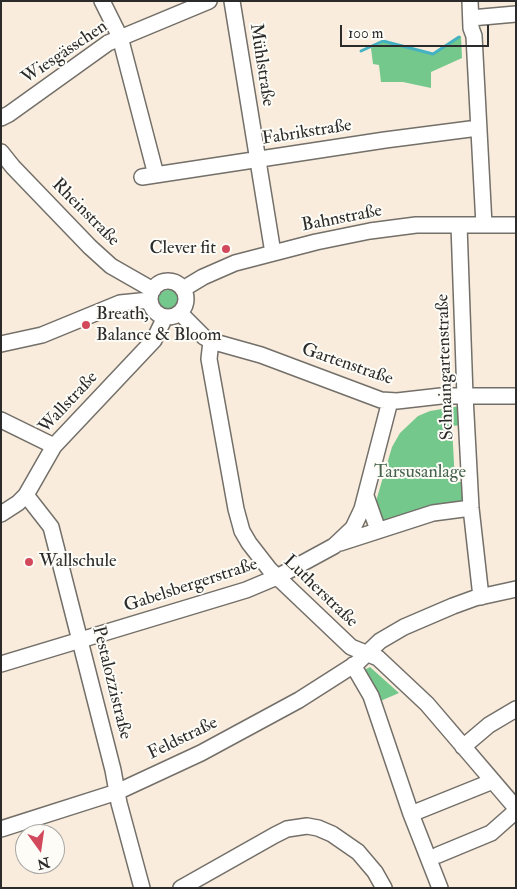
<!DOCTYPE html>
<html>
<head>
<meta charset="utf-8">
<style>
  body { margin:0 }
  #map { position:relative; width:517px; height:889px; overflow:hidden; background:#f9ecdc; font-family:"IM FELL Double Pica",serif }
  canvas { display:block }
  .frame { position:absolute; inset:0; border:2px solid #2b2b2b; pointer-events:none }
  .north { position:absolute; left:15px; top:824px; width:50px; height:50px; box-sizing:border-box; background:#fdfcf7; border:1px solid #a9a8a5; border-radius:50%; rotate:166deg; font-size:14px; font-weight:700; line-height:20px; text-align:center; color:#2b2b2b }
  .north::after { content:''; display:block; margin:auto; width:18px; height:22px; background:#d1495b; clip-path:polygon(50% 0,100% 100%,50% 72%,0 100%) }
  .scale { position:absolute; left:340px; top:25px; width:149px; height:22px; box-sizing:border-box; border:2px solid #2b2b2b; border-top:0; padding-left:6px; font-size:15px; line-height:18px; white-space:nowrap; color:#2b2b2b; -webkit-text-stroke:4px #fdfcf7; paint-order:stroke }
</style>
</head>
<body>
<div id="map">
<canvas width="517" height="889"></canvas>
<div class="frame"></div>
<div class="north">N</div>
<div class="scale">100 m</div>
</div>
<script>
const c = document.querySelector('canvas').getContext('2d');
c.lineJoin = 'round';
function paint(path, color) {
  c.fillStyle = color;
  c.fill(path, 'evenodd');
}
function poly(rows) {
  const path = new Path2D();
  for (const r of rows) {
    if (r.length === 3) {
      path.moveTo(r[0] + r[2], r[1]);
      path.arc(r[0], r[1], r[2], 0, 2 * Math.PI);
      continue;
    }
    path.moveTo(r[0], r[1]);
    for (let i = 2; i < r.length; i += 2) path.lineTo(r[i], r[i + 1]);
  }
  return path;
}
function trace(path, color, width, dash) {
  c.strokeStyle = color;
  c.lineWidth = width;
  c.lineCap = dash ? 'butt' : 'round';
  c.setLineDash(dash || []);
  c.stroke(path);
}
function write(font, color, halo, rows, align = 'center') {
  c.font = font + ' "IM FELL Double Pica",serif';
  c.lineWidth = 4;
  c.setLineDash([]);
  c.textBaseline = 'middle';
  c.strokeStyle = halo;
  c.fillStyle = color;
  for (const [text, x, y, turn = 0] of rows) {
    c.save();
    c.translate(x, y);
    c.rotate((+turn || 0) * Math.PI / 180);
    c.textAlign = isNaN(turn) ? turn : align;
    if (halo) c.strokeText(text, 0, 0);
    c.fillText(text, 0, 0);
    c.restore();
  }
}
const green = poly([
  [461,36,462,58,431,72,431,88,403,82,381,82,379,65,373,64,371,48,383,42,433,55],
  [169,301,11],
  [460,406,462,425,452,426,455,482,464,482,465,502,449,503,433,506,382,521,376,501,392,447,400,433,418,416,430,411],
  [370,667,399,693,378,702,360,672]
]);
const stream = poly([
  [361,51,383,41,433,54,459,37]
]);
const minor = poly([
  [102,1,120,37,156,175],
  [232,1,273,253],
  [470,1,471,28,474,36,484,225],
  [471,18,516,14],
  [1,118,9,114,108,43,209,1],
  [1,152,13,167,90,247,111,266,153,290],
  [142,177,385,140,478,128],
  [459,225,465,396,471,508,481,597],
  [168,299,18],
  [183,289,203,277,235,263,316,242,370,231,416,225,516,225],
  [180,313,204,337,211,341,261,355,381,400,397,401,441,396,516,396],
  [211,341,209,359,236,509,242,531,249,543,270,570,351,647,378,658,427,704,516,808],
  [1,344,42,335,120,303,150,300],
  [1,420,54,446],
  [26,495,51,527,113,770,119,803,142,888],
  [366,496,378,530],
  [1,514,18,503,26,495,54,446,154,340,165,317],
  [340,543,433,513,471,508],
  [1,664,246,590,277,577,334,546,353,528,362,509,390,401],
  [353,665,371,696,411,814,440,888],
  [463,747,489,725,516,709],
  [411,814,493,781],
  [1,829,117,792,201,753,299,700,357,663,380,641,404,627,453,606,475,598,516,589],
  [438,855,491,833,516,811],
  [181,888,275,835,287,829,307,826,318,828,332,834,358,852,375,872,384,888]
]);
const markers = [
  [226,249,5,"#d1495b"],
  [86,325,5,"#d1495b"],
  [29,562,5,"#d1495b"]
];
const streetNames = [
  ["Wiesgässchen",65,53,-34],
  ["Mühlstraße",261,65,81],
  ["Fabrikstraße",307,133,-9],
  ["Rheinstraße",85,213,45],
  ["Bahnstraße",342,219,-11],
  ["Gartenstraße",347,365,19],
  ["Schnaingartenstraße",446,367,-92],
  ["Wallstraße",69,403,-47],
  ["Gabelsbergerstraße",191,586,-18],
  ["Lutherstraße",320,592,44],
  ["Pestalozzistraße",111,683,76],
  ["Feldstraße",183,739,-26]
];
const poiNames = [
  ["Clever fit",216,249,"right"],
  ["Breath,",96,315],
  ["Balance & Bloom",96,336],
  ["Wallschule",39,562]
];
const parkNames = [
  ["Tarsusanlage",420,473]
];
paint(green, '#74c88b');
trace(stream, '#44b2c0', 3);
trace(minor, '#736f69', 18);
trace(minor, '#fff', 15);
for (const [x, y, r, color] of markers) {
  const dot = new Path2D();
  dot.arc(x, y, r, 0, 2 * Math.PI);
  c.fillStyle = color;
  c.fill(dot);
  trace(dot, '#fdfcf7', 2);
}
write('18px', '#2b2b2b', '#fdfcf7', streetNames);
write('18px', '#2b2b2b', '#fdfcf7', poiNames, 'left');
write('18px', '#45624d', '#fdfcf7', parkNames);
</script>
</body>
</html>
